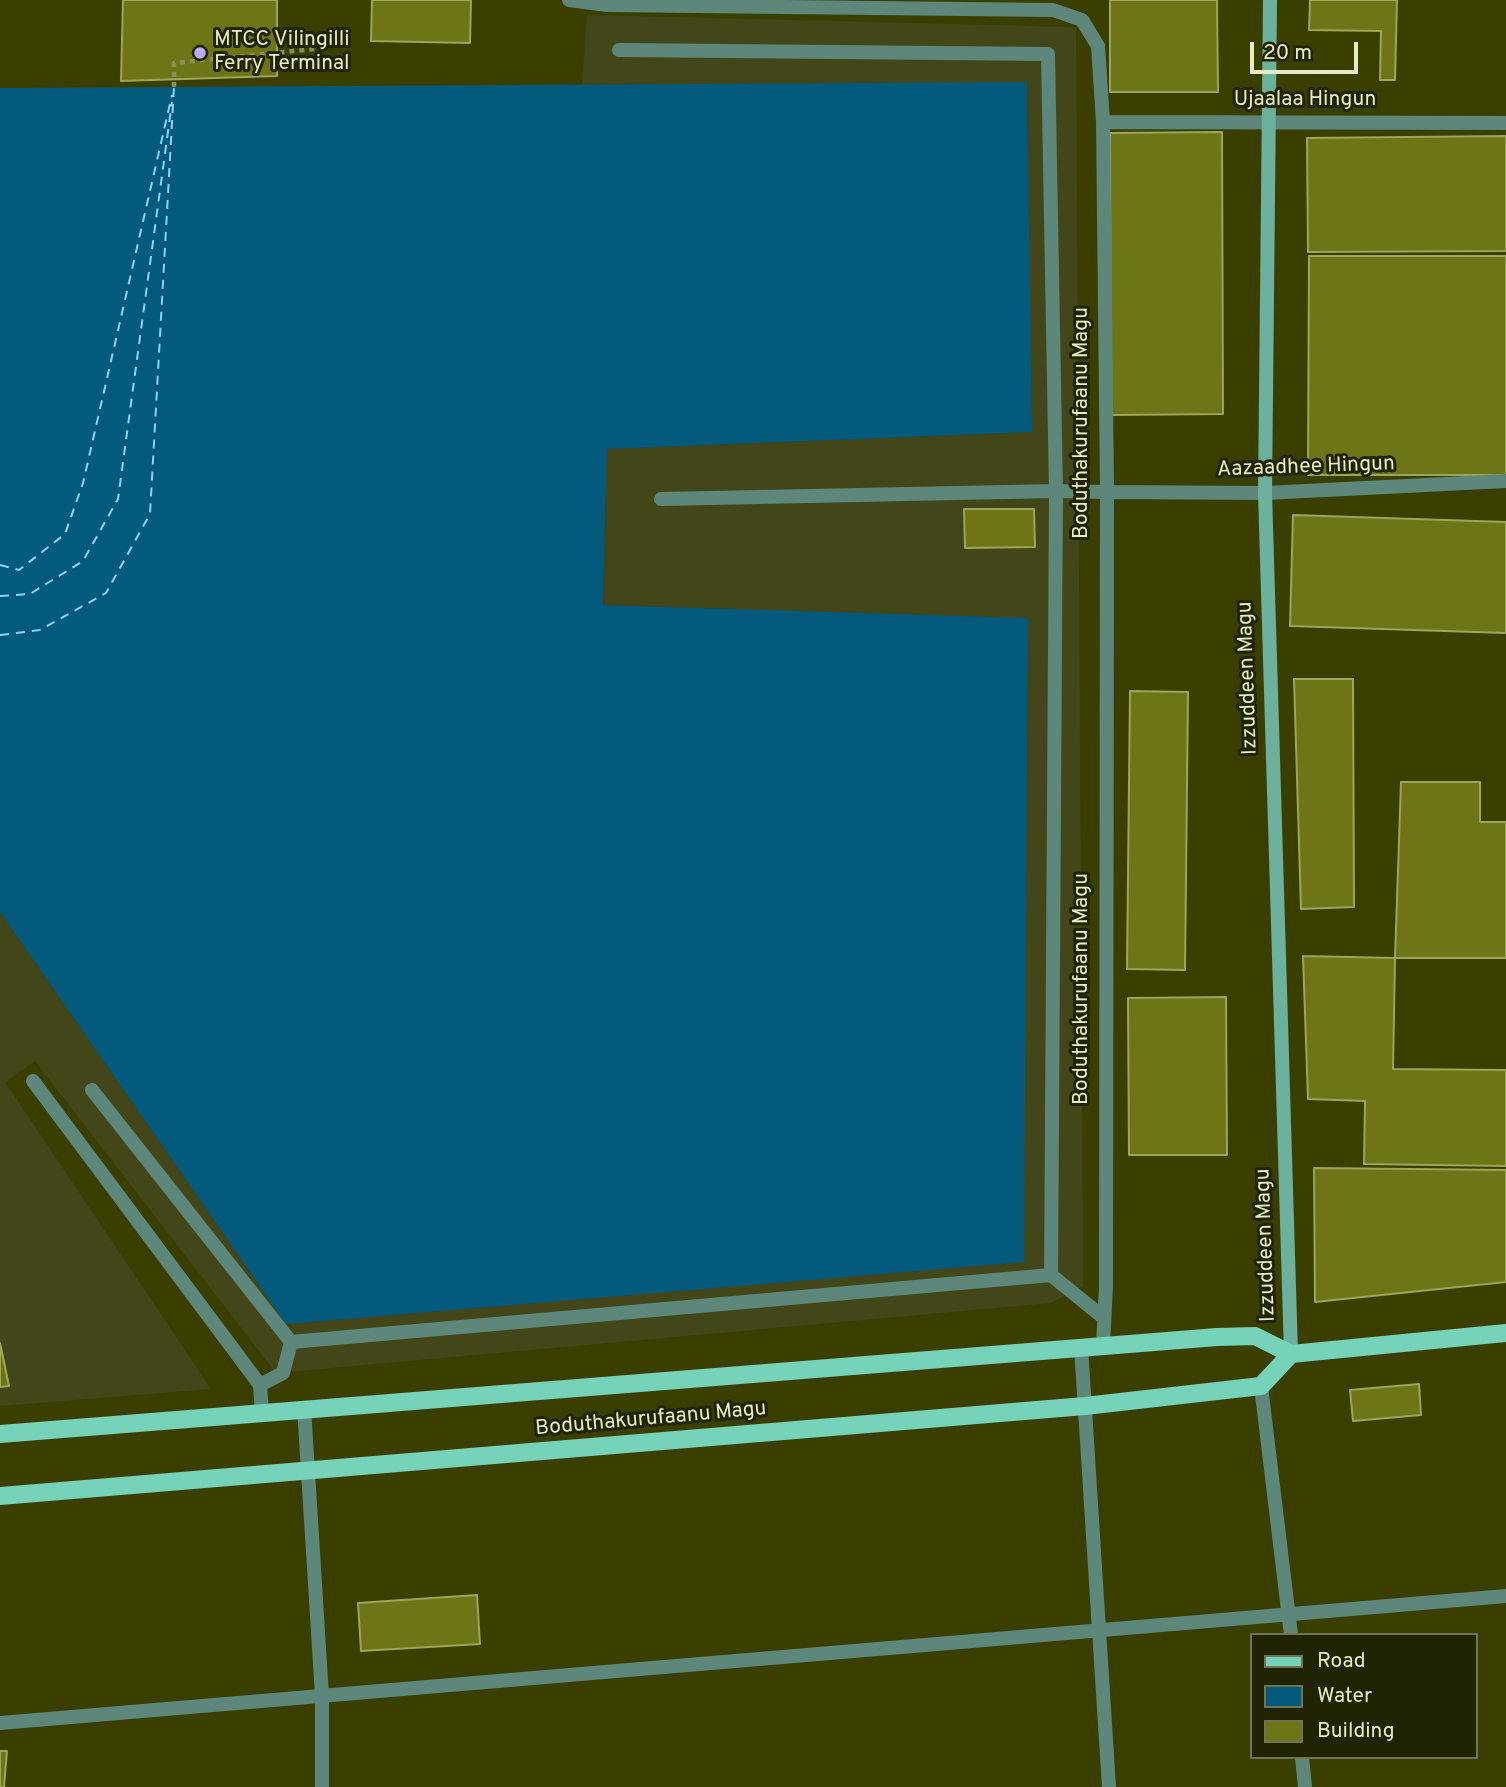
<!DOCTYPE html>
<html>
<head>
<meta charset="utf-8">
<style>
  body { margin:0 }
  #map { position:relative; width:1506px; height:1787px; overflow:hidden; background:#3a3f00; font-family:Overpass,sans-serif }
  canvas { display:block }
  .legend { position:absolute; left:1250px; top:1633px; width:228px; height:126px; box-sizing:border-box; background:#212404; border:2px solid #707452; margin:0; padding:9px 12px; list-style:none; font-size:21px; color:#e7ecc6 }
  .legend li { display:flex; align-items:center; gap:14px; height:35px }
  .legend b { width:35px; border:2px solid #707452 }
  .scale { position:absolute; left:1250px; top:42px; width:108px; height:32px; box-sizing:border-box; border:4px solid #e7ecc6; border-top:0; padding-left:9px; font-size:21px; line-height:24px; white-space:nowrap; color:#e7ecc6; -webkit-text-stroke:5px #212404; paint-order:stroke }
</style>
</head>
<body>
<div id="map">
<canvas width="1506" height="1787"></canvas>
<ul class="legend">
<li><b style="height:9px;background:#76d2b8"></b>Road</li>
<li><b style="height:19px;background:#045a7c"></b>Water</li>
<li><b style="height:19px;background:#6e7516"></b>Building</li>
</ul>
<div class="scale">20 m</div>
</div>
<script>
const c = document.querySelector('canvas').getContext('2d');
c.lineJoin = 'round';
function paint(path, color) {
  c.fillStyle = color;
  c.fill(path, 'evenodd');
}
function poly(rows) {
  const path = new Path2D();
  for (const r of rows) {
    path.moveTo(r[0], r[1]);
    for (let i = 2; i < r.length; i += 2) path.lineTo(r[i], r[i + 1]);
  }
  return path;
}
function trace(path, color, width, dash) {
  c.strokeStyle = color;
  c.lineWidth = width;
  c.lineCap = dash ? 'butt' : 'round';
  c.setLineDash(dash || []);
  c.stroke(path);
}
function write(font, color, halo, rows, align = 'center') {
  c.font = font + ' Overpass,sans-serif';
  c.lineWidth = 6;
  c.setLineDash([]);
  c.textBaseline = 'middle';
  c.strokeStyle = halo;
  c.fillStyle = color;
  for (const [text, x, y, turn = 0] of rows) {
    c.save();
    c.translate(x, y);
    c.rotate((+turn || 0) * Math.PI / 180);
    c.textAlign = isNaN(turn) ? turn : align;
    if (halo) c.strokeText(text, 0, 0);
    c.fillText(text, 0, 0);
    c.restore();
  }
}
const built = poly([
  [587,15,1076,27,1083,1286,1051,1303,276,1373,35,1061,5,1082,211,1389,0,1406,0,912,286,1324,1028,619,603,605,607,449,1031,432,1027,83,582,85]
]);
const water = poly([
  [1027,82,1032,432,607,449,603,605,1028,618,1024,1262,286,1324,0,912,0,88]
]);
const ferry = poly([
  [0,565,19,570,65,534,83,483,172,95],
  [0,596,30,594,83,561,118,499,172,102],
  [0,635,40,630,106,593,150,514,174,87]
]);
const building = poly([
  [123,0,277,0,277,76,121,81,123,0],
  [372,0,471,0,470,43,371,41,372,0],
  [1110,0,1217,0,1218,92,1110,92,1110,0],
  [1310,0,1397,0,1395,80,1380,80,1381,31,1309,30,1310,0],
  [1222,132,1223,414,1111,415,1110,133,1222,132],
  [1506,136,1506,251,1308,252,1307,138,1506,136],
  [1309,256,1506,256,1506,475,1308,475,1309,256],
  [964,509,1034,509,1035,547,965,548,964,509],
  [1293,515,1506,522,1506,633,1290,626,1293,515],
  [1294,679,1353,679,1354,907,1301,909,1294,679],
  [1130,691,1188,692,1185,970,1127,969,1130,691],
  [1401,782,1480,782,1480,822,1506,822,1506,958,1395,958,1401,782],
  [1303,956,1395,958,1393,1069,1506,1070,1506,1166,1364,1164,1365,1101,1308,1099,1303,956],
  [1226,997,1227,1155,1129,1155,1128,998,1226,997],
  [1314,1168,1506,1170,1506,1282,1315,1302,1314,1168],
  [0,1343,9,1386,0,1387,0,1343],
  [1419,1384,1421,1415,1353,1421,1350,1390,1419,1384],
  [477,1595,480,1644,361,1651,358,1603,477,1595],
  [0,1751,7,1751,4,1787,0,1787,0,1751]
]);
const path = poly([
  [174,87,174,63,324,48]
]);
const lane = poly([
  [619,50,1048,54,1056,491,661,499],
  [33,1081,260,1385,262,1412],
  [92,1090,291,1342,283,1373,260,1385],
  [1051,1275,1056,491,1107,492],
  [291,1342,1051,1275,1104,1318],
  [1081,1347,1109,1787],
  [1261,1386,1291,1635],
  [304,1408,322,1696,322,1787],
  [0,1723,1506,1596],
  [1302,1757,1305,1787]
]);
const street = poly([
  [569,0,607,5,1053,10,1082,20,1098,46,1103,122,1107,492,1106,1286,1103,1345],
  [1103,122,1506,123],
  [1107,492,1265,493,1506,481]
]);
const secondary = poly([
  [1270,0,1265,493,1291,1354]
]);
const primary = poly([
  [0,1434,1217,1337,1255,1336,1291,1354,1506,1333],
  [0,1496,1085,1406,1261,1386,1291,1354]
]);
const markers = [
  [200,53,7,"#bbaaf6"]
];
const poiNames = [
  ["MTCC Vilingilli",214,41],
  ["Ferry Terminal",214,65]
];
const streetNames = [
  ["Ujaalaa Hingun",1305,101],
  ["Boduthakurufaanu Magu",1083,423,-90],
  ["Aazaadhee Hingun",1306,468,-2],
  ["Izzuddeen Magu",1249,678,-92],
  ["Boduthakurufaanu Magu",1083,989,-90],
  ["Izzuddeen Magu",1267,1245,-92],
  ["Boduthakurufaanu Magu",651,1420,-5]
];
paint(built, '#424618');
paint(water, '#045a7c');
trace(ferry, '#8fd1f7', 2, [9, 7]);
paint(building, '#6e7516');
trace(building, '#9da558', 2);
trace(path, '#898e5b', 4.5, [5, 5]);
trace(lane, '#5c877a', 14);
trace(street, '#5c877a', 14);
trace(secondary, '#6bb19d', 14);
trace(primary, '#76d2b8', 18);
for (const [x, y, r, color] of markers) {
  const dot = new Path2D();
  dot.arc(x, y, r, 0, 2 * Math.PI);
  c.fillStyle = color;
  c.fill(dot);
  trace(dot, '#212404', 2.5);
}
write('21px', '#e7ecc6', '#212404', poiNames, 'left');
write('21px', '#e7ecc6', '#212404', streetNames);
</script>
</body>
</html>
